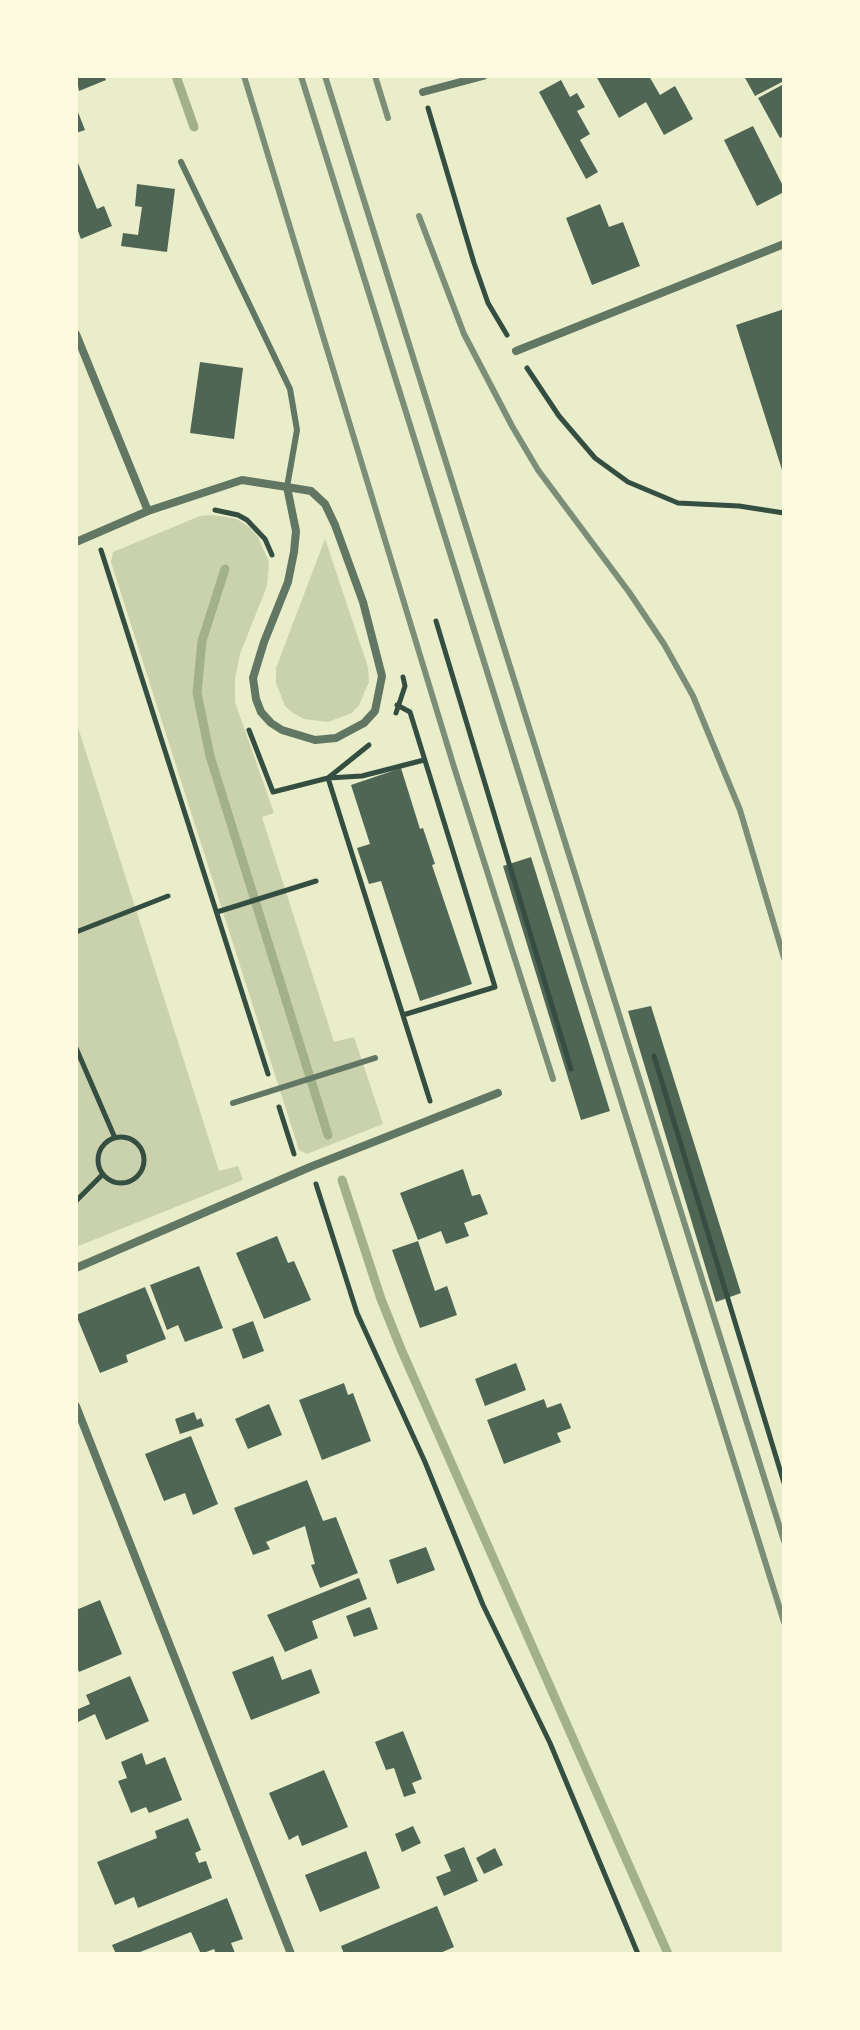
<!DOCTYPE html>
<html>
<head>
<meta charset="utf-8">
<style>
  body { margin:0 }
  #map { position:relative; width:860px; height:2030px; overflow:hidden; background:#e9edc9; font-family:"Fira Sans",sans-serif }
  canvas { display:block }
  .frame { position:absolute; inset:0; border:78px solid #fefae0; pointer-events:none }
</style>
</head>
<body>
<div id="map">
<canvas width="860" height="2030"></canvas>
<div class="frame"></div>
</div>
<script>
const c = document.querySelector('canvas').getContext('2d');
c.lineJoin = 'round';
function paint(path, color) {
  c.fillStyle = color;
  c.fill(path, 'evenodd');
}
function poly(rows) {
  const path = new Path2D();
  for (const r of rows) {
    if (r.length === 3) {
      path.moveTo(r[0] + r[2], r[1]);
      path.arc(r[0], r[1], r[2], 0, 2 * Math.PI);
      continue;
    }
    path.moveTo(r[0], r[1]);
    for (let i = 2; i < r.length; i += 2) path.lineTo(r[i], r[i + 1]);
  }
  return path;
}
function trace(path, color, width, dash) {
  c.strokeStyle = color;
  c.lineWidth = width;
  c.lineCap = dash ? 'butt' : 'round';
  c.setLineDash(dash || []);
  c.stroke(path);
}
const green = poly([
  [212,515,237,519,249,527,258,537,269,562,267,586,240,654,235,679,235,702,274,813,262,817,334,1042,354,1037,383,1124,307,1154,299,1150,111,562,113,552,200,516],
  [325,539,368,667,369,682,359,705,352,713,328,722,304,719,293,713,285,706,276,683,276,668],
  [76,721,219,1171,238,1166,243,1180,76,1247]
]);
const stream = poly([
  [176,76,194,127],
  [225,569,202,641,197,693,210,756,328,1135],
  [342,1180,381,1299,401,1349,668,1954]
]);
const building = poly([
  [76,76,104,76,106,80,79,91],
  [596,76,649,76,660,95,675,86,693,119,664,135,646,102,619,118],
  [744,76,783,76,784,81,755,96],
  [561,80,570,97,577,93,585,107,577,111,590,134,580,140,598,172,586,179,539,92],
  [782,85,784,136,780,138,758,98],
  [76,107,85,130,76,133],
  [753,126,784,188,784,192,757,206,724,140],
  [76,158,97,209,104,206,112,226,81,239,76,226],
  [137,184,175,189,167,252,121,246,123,233,138,235,142,207,135,206],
  [600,204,609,227,623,222,640,266,592,285,566,218],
  [784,309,784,473,783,473,736,325],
  [200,362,243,368,234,439,190,433],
  [401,768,420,829,423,828,435,864,432,865,472,984,420,1001,381,881,369,884,357,848,370,844,351,785],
  [531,857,610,1111,581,1120,503,866],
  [651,1006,741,1293,716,1302,628,1011],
  [463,1169,472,1196,480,1194,488,1214,464,1223,469,1236,446,1244,441,1231,418,1240,400,1193],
  [277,1236,288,1263,294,1261,311,1300,264,1319,236,1253],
  [418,1241,435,1291,447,1286,457,1315,420,1328,392,1250],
  [199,1266,223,1328,185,1342,178,1325,167,1330,150,1285],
  [145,1287,166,1339,126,1355,128,1362,100,1373,76,1315],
  [253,1321,264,1351,243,1359,232,1329],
  [516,1363,526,1390,485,1406,475,1379],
  [344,1383,348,1395,353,1393,371,1441,322,1460,299,1400],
  [544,1399,547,1408,561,1403,571,1428,557,1433,561,1442,504,1464,487,1420],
  [269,1404,282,1435,248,1449,235,1419],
  [194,1412,197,1420,201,1418,204,1426,180,1434,175,1419],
  [191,1436,218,1504,193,1515,185,1493,164,1501,145,1454],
  [307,1480,323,1521,336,1517,358,1573,320,1588,311,1565,315,1564,305,1526,266,1542,270,1549,253,1555,234,1508],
  [426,1547,435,1570,397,1584,389,1560],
  [359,1578,367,1599,312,1621,318,1638,285,1652,267,1615],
  [100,1600,122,1654,79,1672,76,1665,76,1610],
  [370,1607,378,1629,354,1637,346,1616],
  [273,1656,282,1680,311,1669,320,1693,251,1720,232,1672],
  [130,1676,149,1721,106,1740,95,1714,76,1723,76,1710,90,1704,86,1695],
  [403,1731,422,1779,412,1783,416,1793,404,1797,394,1768,386,1770,375,1742],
  [142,1753,146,1765,165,1757,182,1800,149,1813,146,1807,131,1813,118,1781,127,1778,121,1762],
  [324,1770,348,1827,302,1846,298,1835,289,1840,269,1793],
  [188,1818,201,1850,195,1853,199,1863,206,1861,212,1878,138,1908,134,1897,115,1905,97,1862,157,1838,155,1831],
  [413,1826,421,1843,402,1852,395,1834],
  [464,1847,478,1881,444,1896,436,1877,451,1871,444,1855],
  [495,1848,503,1865,484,1874,476,1858],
  [366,1851,380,1888,320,1912,305,1875],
  [227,1898,243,1939,231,1943,235,1953,216,1954,214,1949,201,1954,191,1932,135,1954,116,1954,112,1945],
  [437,1906,454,1947,438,1954,344,1954,341,1946]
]);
const path = poly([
  [428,108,474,263,488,303,507,335],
  [527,368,559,416,595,458,628,482,678,503,739,506,784,513],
  [215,510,238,515,247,520,265,539,272,555],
  [101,550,268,1074],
  [436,621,571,1069],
  [397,705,410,712,495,987,403,1015],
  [396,713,405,686,403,677],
  [249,730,273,792,328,778,430,1101],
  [369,745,328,778,362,776,424,760],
  [217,912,316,881],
  [76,932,168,896],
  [76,1048,115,1138],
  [654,1056,784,1483],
  [279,1107,294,1154],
  [121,1160,23],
  [316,1184,357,1313,425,1462,483,1605,550,1743,638,1954],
  [76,1201,103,1174]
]);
const service = poly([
  [181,162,290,389,297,430,287,487],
  [233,1103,375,1058]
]);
const minor = poly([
  [423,92,483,76],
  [76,334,148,511],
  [516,351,784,244],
  [76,542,148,511,242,480,287,487,311,491,325,504,335,525,363,602,382,676,375,711,364,723,336,738,315,740,282,730,271,723,261,712,256,699,253,678,264,642,288,582,294,552,296,531,287,487],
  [76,1268,310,1167,498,1093],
  [76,1406,291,1954]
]);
const rail = poly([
  [244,76,454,767,553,1079],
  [301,76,784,1622],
  [325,76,784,1541],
  [375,76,388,118],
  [419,216,464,334,512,426,538,470,629,592,664,644,693,696,740,810,784,958]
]);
paint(green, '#cad2ad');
trace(stream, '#a3b18a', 9);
paint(building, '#4f6655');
trace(path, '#344e41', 5);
trace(service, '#617663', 6);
trace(minor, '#617663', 8);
trace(rail, '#7c8e77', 6);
</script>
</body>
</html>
